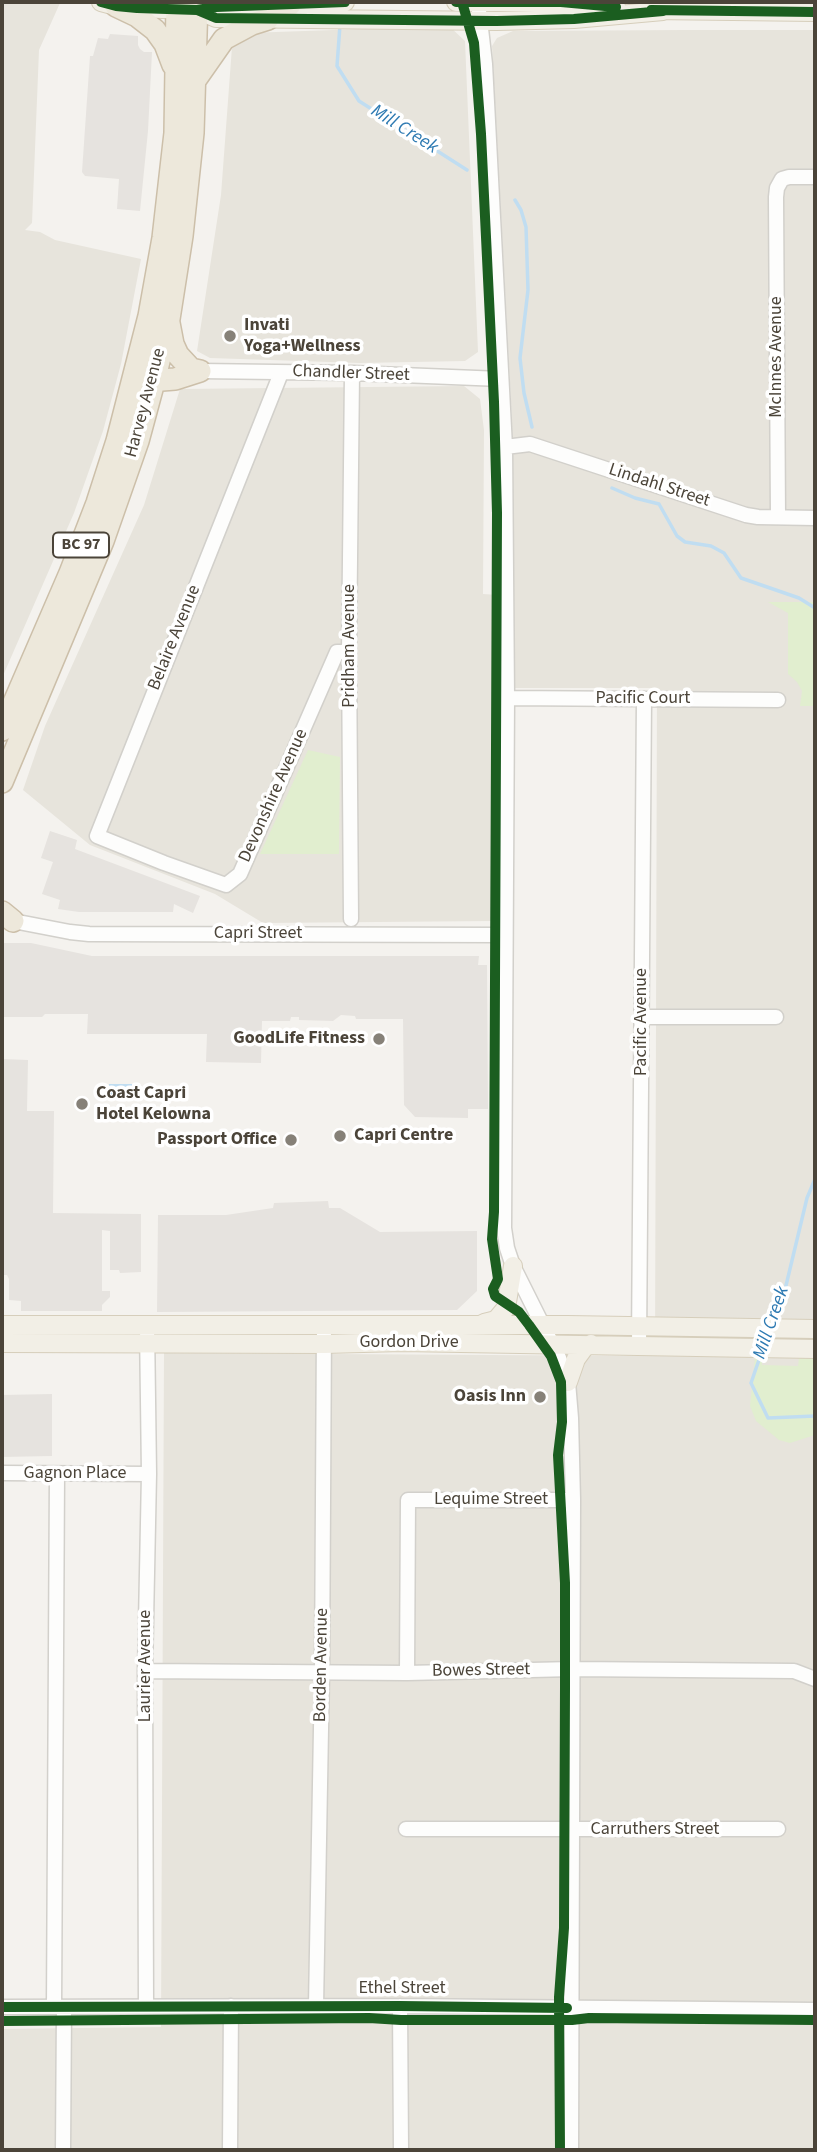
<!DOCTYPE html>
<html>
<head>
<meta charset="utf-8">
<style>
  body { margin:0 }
  #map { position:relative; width:817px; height:2152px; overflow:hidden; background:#f4f2ee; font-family:"Source Sans 3",sans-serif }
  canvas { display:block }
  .frame { position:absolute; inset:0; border:4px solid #4b4439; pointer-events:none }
</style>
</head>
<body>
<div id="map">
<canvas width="817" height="2152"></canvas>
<div class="frame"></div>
</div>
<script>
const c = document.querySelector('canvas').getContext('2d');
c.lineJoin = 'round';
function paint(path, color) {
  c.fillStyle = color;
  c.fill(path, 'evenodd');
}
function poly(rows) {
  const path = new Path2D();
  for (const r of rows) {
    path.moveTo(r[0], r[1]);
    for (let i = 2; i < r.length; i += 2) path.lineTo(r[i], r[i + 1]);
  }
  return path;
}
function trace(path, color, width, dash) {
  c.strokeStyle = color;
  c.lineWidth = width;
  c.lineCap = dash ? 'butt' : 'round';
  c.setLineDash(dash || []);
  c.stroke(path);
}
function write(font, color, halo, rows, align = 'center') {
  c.font = font + ' "Source Sans 3",sans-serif';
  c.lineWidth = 7;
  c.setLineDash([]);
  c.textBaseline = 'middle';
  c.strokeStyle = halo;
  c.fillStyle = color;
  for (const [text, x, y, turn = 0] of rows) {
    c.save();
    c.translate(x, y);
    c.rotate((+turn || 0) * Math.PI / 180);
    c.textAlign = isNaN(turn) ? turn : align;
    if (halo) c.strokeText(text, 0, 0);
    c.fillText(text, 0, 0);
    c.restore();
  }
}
const residential = poly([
  [2,2,60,3,39,50,32,223,25,230,40,232,55,240,141,259,121,364,103,431,74,513,2,678],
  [449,26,465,41,478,352,465,361,360,363,210,358,197,351,221,195,232,47,247,33],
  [684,30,815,30,815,2150,2,2150,2,2029,161,2027,164,1353,655,1356,657,688,494,688,493,921,263,923,215,894,90,845,23,790,45,726,144,505,180,389,464,386,480,399,484,430,483,594,514,596,512,420,492,46,497,38,513,31]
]);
const green = poly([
  [768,602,815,602,815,706,800,706,802,691,797,682,788,674,788,613],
  [308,750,340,757,339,854,260,854],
  [755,1357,762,1357,762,1365,798,1366,799,1358,815,1358,815,1435,790,1443,779,1440,756,1421,750,1406]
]);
const parking = poly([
  [110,34,138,36,138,45,140,49,144,52,152,52,148,131,140,211,117,209,119,179,85,176,82,172,90,56,93,56,98,38,108,39],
  [50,831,77,840,75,849,200,896,193,913,174,904,173,912,79,912,58,909,60,900,42,894,53,862,41,858],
  [2,943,31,943,92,956,479,956,478,965,487,965,488,1109,468,1109,468,1118,415,1117,404,1105,403,1019,356,1019,355,1016,341,1015,333,1021,299,1020,299,1017,291,1017,290,1021,262,1021,261,1063,206,1062,207,1034,87,1034,88,1014,45,1014,42,1017,2,1017],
  [2,1059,28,1060,27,1111,54,1111,53,1213,141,1214,141,1272,120,1273,119,1270,110,1270,110,1231,102,1230,102,1291,110,1291,110,1297,102,1305,102,1311,21,1311,21,1301,9,1300,9,1279,7,1275,2,1275,3,1132,2,1131],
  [328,1201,329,1208,340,1208,380,1232,477,1231,477,1291,457,1310,157,1312,158,1215,226,1215,273,1208,274,1203],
  [52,1394,52,1456,2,1457,2,1395]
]);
const water = poly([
  [109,1084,138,1084,138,1098,109,1098]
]);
const stream = poly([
  [340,25,337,66,359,101,467,170],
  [515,200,521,210,526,227,528,290,520,358,524,393,532,427],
  [612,488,635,498,659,504,677,536,685,542,711,546,724,553,741,578,799,598,815,608],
  [773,1324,783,1298,807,1198,815,1179],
  [761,1354,751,1383,768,1418,815,1416]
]);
const minor = poly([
  [479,11,485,64,505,447,507,698,504,1228,507,1248,513,1266,559,1358,568,1382,571,1418,573,1500,571,2150],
  [200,371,352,373,501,379],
  [281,373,97,836,164,863,226,885,240,874,337,652,349,652],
  [505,447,530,444,746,515,758,517,815,518],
  [778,517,776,197,777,188,782,179,789,177,815,177],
  [507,698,778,700],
  [351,919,349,652,352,373],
  [13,921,70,932,89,934,505,935],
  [642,1017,776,1017],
  [639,1345,644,699],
  [2,1473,149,1474],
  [145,1671,407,1673,573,1669,794,1671,815,1679],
  [407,1673,408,1500,573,1500],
  [406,1829,778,1829],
  [146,2006,145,1671,149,1474,147,1326],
  [316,2006,322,1673,324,1325],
  [400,2006,401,2150],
  [2,2007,400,2006,815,2010],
  [54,2007,57,1474],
  [63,2150,64,2007],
  [230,2150,231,2006]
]);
const major = poly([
  [101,2,116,6,137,8,188,10],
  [456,2,561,2,616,7],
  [233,7,345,2],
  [197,10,216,18,497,21,574,19,663,11],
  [651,10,815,12],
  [484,1323,496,1320,506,1308,513,1266],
  [2,1325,567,1325,815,1329],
  [2,1343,324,1344,402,1342,815,1349],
  [568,1382,576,1359,584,1348,591,1344]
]);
const highway = poly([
  [270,2,290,5],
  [116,6,137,16,155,30,165,44,173,65],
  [196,79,224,39,252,24,268,19],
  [169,323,173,344,178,355,191,369,200,371],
  [148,369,155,378,162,380,175,379,200,371],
  [2,730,70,573,97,503,117,441,149,316,163,238,175,133,177,2],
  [2,782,103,541,138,441,155,378,169,319,182,236,193,133,197,2],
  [2,912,13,921]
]);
const cycleway = poly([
  [101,2,116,6,137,8,197,10,216,7,345,2],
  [456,2,561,2,616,7],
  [462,2,474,43,481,134,494,402,497,513,494,1212,492,1239,498,1279,493,1289,495,1296,519,1312,529,1325,551,1356,561,1382,562,1422,558,1455,565,1583,565,1687,564,1928,559,1997,560,2150],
  [197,10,216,18,497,21,574,19,663,11],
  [651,10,815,12],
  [2,2007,400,2006,567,2008],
  [2,2021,369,2018,401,2020,572,2020,589,2018,815,2020]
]);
const markers = [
  [230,336,7,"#868178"],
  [379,1039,7,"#868178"],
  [82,1104,7,"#868178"],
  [340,1136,7,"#868178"],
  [291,1140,7,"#868178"],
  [540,1397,7,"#868178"]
];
const shields = [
  [81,545,56]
];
const shieldNames = [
  ["BC 97",81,545]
];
const poiNames = [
  ["Invati",244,326],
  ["Yoga+Wellness",244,347],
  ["GoodLife Fitness",365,1039,"right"],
  ["Coast Capri",96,1094],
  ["Hotel Kelowna",96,1115],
  ["Capri Centre",354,1136],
  ["Passport Office",277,1140,"right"],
  ["Oasis Inn",526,1397,"right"]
];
const streetNames = [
  ["McInnes Avenue",777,357,-90],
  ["Chandler Street",351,374,2],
  ["Harvey Avenue",146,403,-75],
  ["Lindahl Street",659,486,18],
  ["Belaire Avenue",175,638,-68],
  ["Pridham Avenue",350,646,-90],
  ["Pacific Court",643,699],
  ["Devonshire Avenue",274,796,-66],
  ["Capri Street",258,934],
  ["Pacific Avenue",642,1022,-90],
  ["Gordon Drive",409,1343],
  ["Gagnon Place",75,1474],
  ["Lequime Street",491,1500],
  ["Borden Avenue",322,1665,-89],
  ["Laurier Avenue",146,1666,-90],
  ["Bowes Street",481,1671,-1],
  ["Carruthers Street",655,1830],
  ["Ethel Street",402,1989]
];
const waterNames = [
  ["Mill Creek",404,130,32],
  ["Mill Creek",772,1323,-71]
];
paint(residential, '#e7e4dc');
paint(green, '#e1eecf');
paint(parking, '#e6e3df');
paint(water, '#c0ddf1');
trace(stream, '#c0ddf1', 3.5);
trace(minor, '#d2d0cb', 17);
trace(major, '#d6cebb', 20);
trace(highway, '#ccbfa9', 24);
trace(minor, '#fdfdfc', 14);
trace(major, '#f2efe6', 18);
trace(highway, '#ede8db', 21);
trace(cycleway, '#1b5e20', 10);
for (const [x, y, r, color] of markers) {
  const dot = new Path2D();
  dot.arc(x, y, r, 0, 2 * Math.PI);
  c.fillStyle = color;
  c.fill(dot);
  trace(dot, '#fff', 2.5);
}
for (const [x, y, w] of shields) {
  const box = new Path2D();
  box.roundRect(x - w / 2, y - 12.5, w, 25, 5);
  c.fillStyle = '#fff';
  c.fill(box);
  trace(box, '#4b4439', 2);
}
write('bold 16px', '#4b4439', null, shieldNames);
write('bold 18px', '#4b4439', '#fff', poiNames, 'left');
write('18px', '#4b4439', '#fff', streetNames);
write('italic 19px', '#2e7ab2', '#fff', waterNames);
</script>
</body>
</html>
